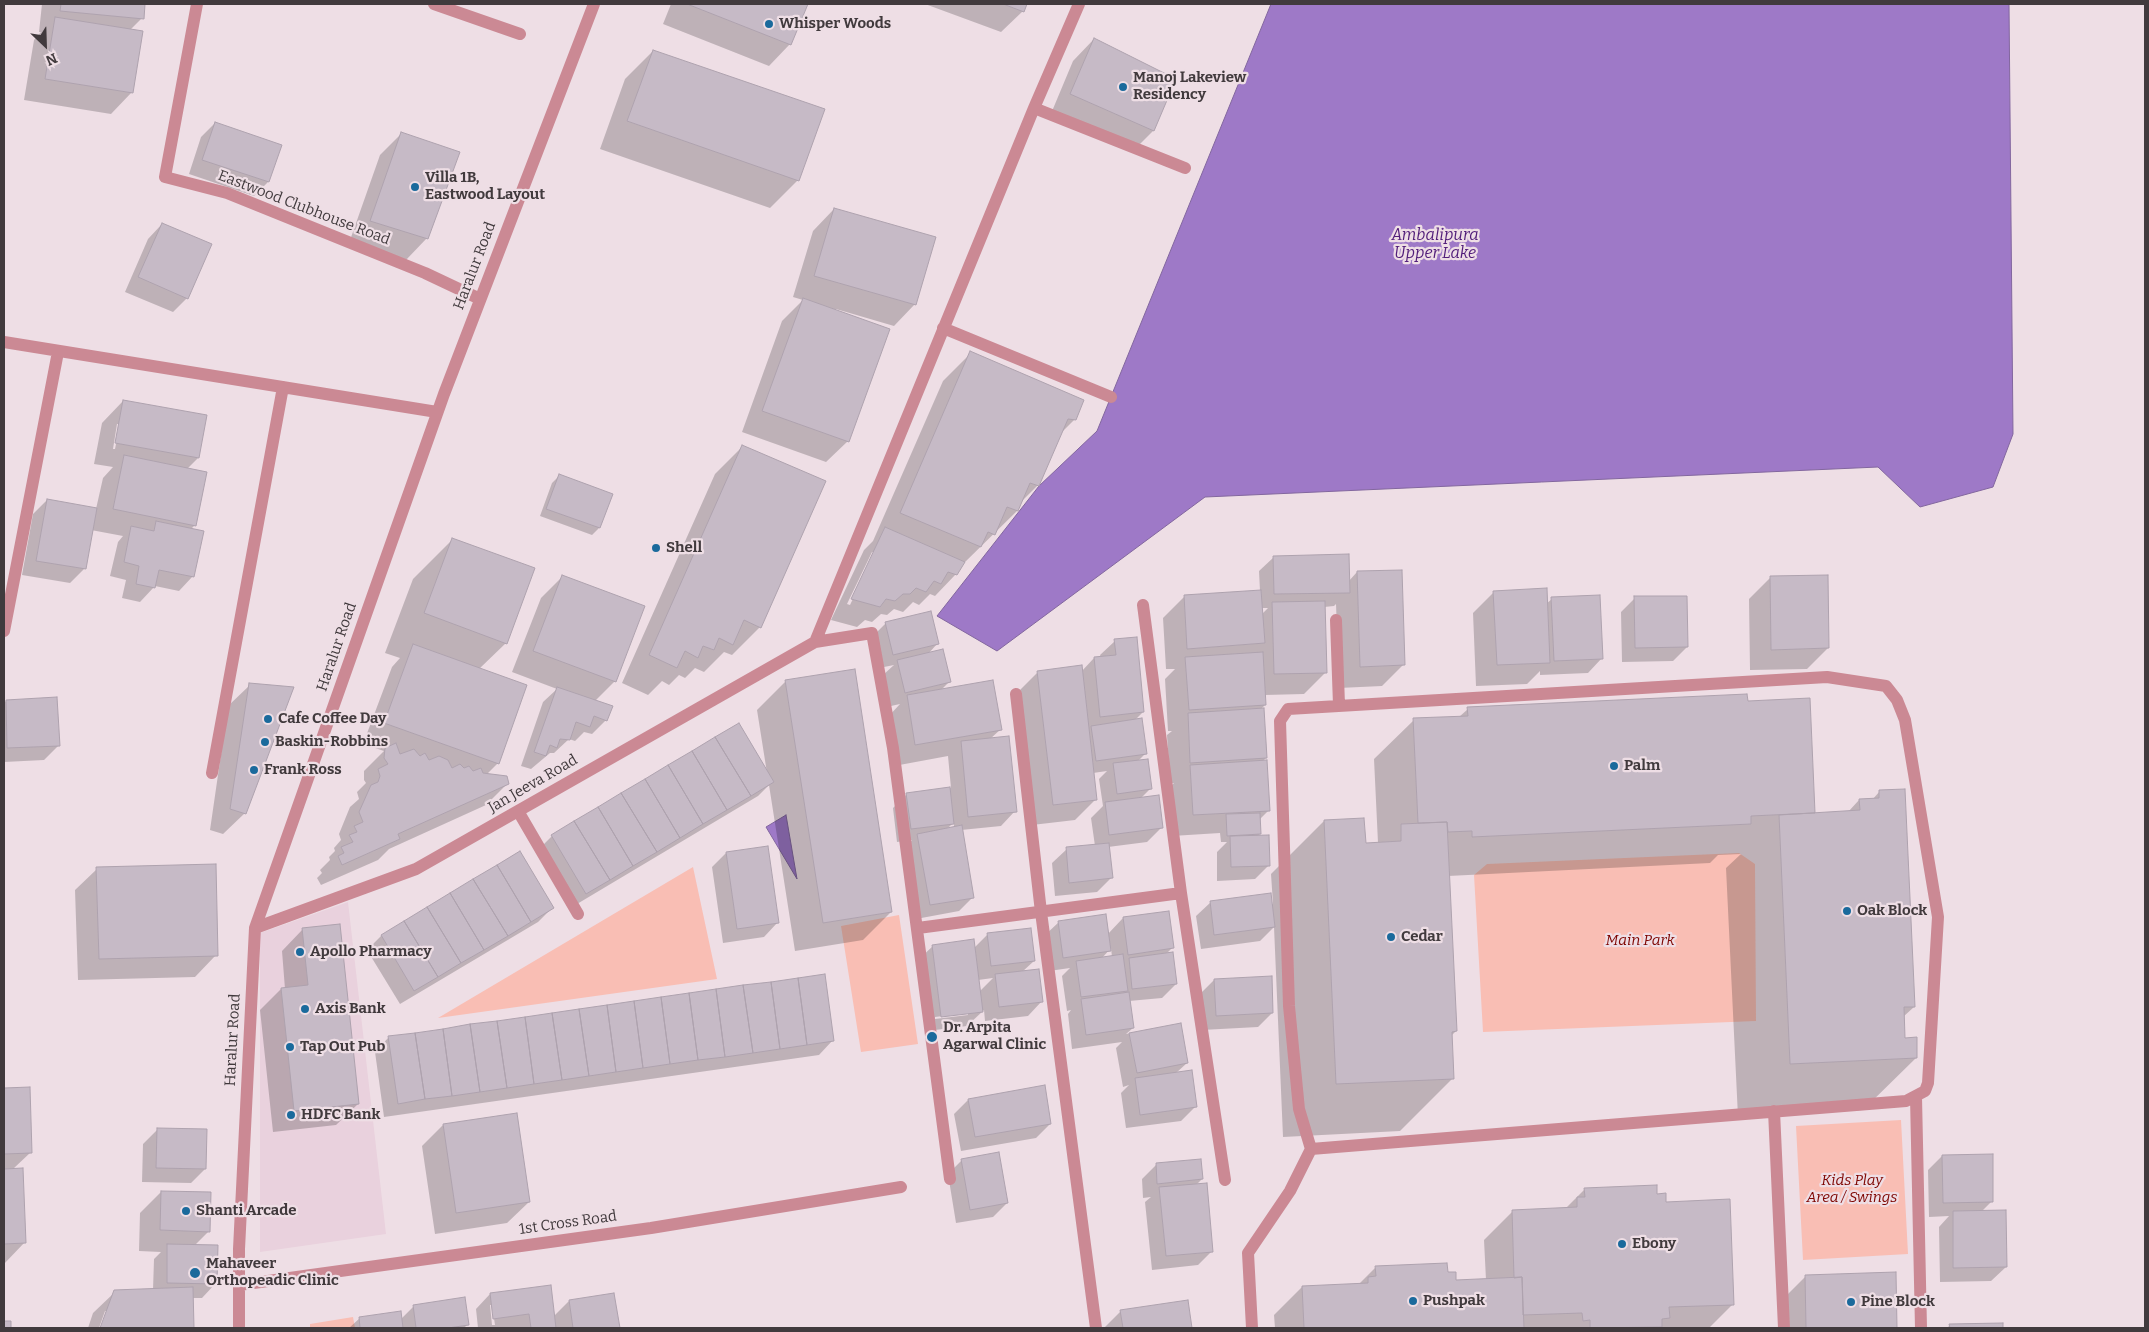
<!DOCTYPE html>
<html>
<head>
<meta charset="utf-8">
<style>
  body { margin:0 }
  #map { position:relative; width:2149px; height:1332px; overflow:hidden; background:#eedee5; font-family:Bitter,serif }
  canvas { display:block }
  .frame { position:absolute; inset:0; border:5px solid #413a3d; pointer-events:none }
  .north { position:absolute; left:20px; top:20px; width:50px; height:50px; -webkit-text-stroke:4px #eedee5; paint-order:stroke; rotate:156deg; font-size:14px; font-weight:700; line-height:20px; text-align:center; color:#413a3d }
  .north::after { content:''; display:block; margin:auto; width:18px; height:22px; background:#413a3d; clip-path:polygon(50% 0,100% 100%,50% 72%,0 100%) }
</style>
</head>
<body>
<div id="map">
<canvas width="2149" height="1332"></canvas>
<div class="frame"></div>
<div class="north">N</div>
</div>
<script>
const c = document.querySelector('canvas').getContext('2d');
c.lineJoin = 'round';
function paint(path, color) {
  c.fillStyle = color;
  c.fill(path, 'evenodd');
}
function poly(rows) {
  const path = new Path2D();
  for (const r of rows) {
    path.moveTo(r[0], r[1]);
    for (let i = 2; i < r.length; i += 2) path.lineTo(r[i], r[i + 1]);
  }
  return path;
}
function trace(path, color, width, dash) {
  c.strokeStyle = color;
  c.lineWidth = width;
  c.lineCap = dash ? 'butt' : 'round';
  c.setLineDash(dash || []);
  c.stroke(path);
}
function write(font, color, halo, rows, align = 'center') {
  c.font = font + ' Bitter,serif';
  c.lineWidth = 4.5;
  c.setLineDash([]);
  c.textBaseline = 'middle';
  c.strokeStyle = halo;
  c.fillStyle = color;
  for (const [text, x, y, turn = 0] of rows) {
    c.save();
    c.translate(x, y);
    c.rotate((+turn || 0) * Math.PI / 180);
    c.textAlign = isNaN(turn) ? turn : align;
    if (halo) c.strokeText(text, 0, 0);
    c.fillText(text, 0, 0);
    c.restore();
  }
}
const built = poly([
  [348,902,386,1234,260,1252,260,933]
]);
const green = poly([
  [1739,853,1755,864,1756,1021,1483,1032,1474,875,1487,864],
  [693,867,717,979,438,1018],
  [899,915,918,1044,861,1052,841,926],
  [1901,1120,1908,1254,1803,1260,1796,1126],
  [353,1317,355,1328,310,1328,310,1324]
]);
const water = poly([
  [1271,4,2009,4,2013,434,1993,487,1920,507,1878,467,1205,497,997,651,937,616,1039,486,1097,431,1271,4],
  [786,815,797,879,766,827,786,815]
]);
const shadow = poly([
  [42,4,144,4,142,18,130,30,132,92,111,114,24,100,34,40,41,32,39,32],
  [671,4,806,4,790,44,769,66,663,24],
  [925,4,1025,4,1023,11,1001,32],
  [1094,39,1174,80,1153,131,1132,152,1050,116,1073,61],
  [653,51,798,180,770,208,600,149,625,79],
  [215,123,281,146,268,182,254,196,189,174,201,137],
  [401,134,427,238,406,260,349,243,380,155],
  [834,209,915,304,894,326,836,309,848,441,826,462,742,432,782,321,803,300,793,297,813,231],
  [162,224,187,298,173,312,125,292,148,239],
  [971,353,1075,419,1061,433,1038,485,1019,504,1017,511,962,565,956,574,935,596,930,594,919,605,913,602,903,612,894,609,887,615,881,614,872,622,865,620,857,627,831,620,864,550,873,541,943,381],
  [872,552,875,552,850,605,847,604],
  [123,401,198,458,187,469,195,525,191,529,193,576,179,591,155,586,140,602,122,598,126,580,110,576,118,542,123,536,91,530,84,569,70,583,22,575,33,514,47,500,96,509,103,478,113,467,94,464,102,423],
  [117,424,120,424,115,449,113,449],
  [743,446,760,627,732,655,724,652,704,672,695,668,685,678,679,675,669,685,662,681,648,695,622,683,715,474],
  [559,476,611,494,599,528,592,535,540,516,552,483],
  [453,539,506,643,479,669,498,763,486,775,507,784,486,805,389,849,378,860,321,885,317,878,322,873,320,870,330,860,329,857,335,851,334,848,341,840,339,834,350,807,359,799,357,792,366,783,364,780,364,771,384,751,363,744,392,667,400,658,385,653,413,579],
  [1274,557,1348,582,1357,572,1403,665,1382,686,1339,688,1336,604,1334,606,1324,607,1326,672,1304,694,1265,695,1265,705,1261,709,1266,758,1262,762,1269,810,1259,820,1260,834,1257,837,1269,865,1255,879,1217,881,1217,852,1227,842,1221,842,1220,833,1172,836,1169,788,1174,783,1170,783,1167,735,1172,731,1168,731,1165,679,1175,669,1166,669,1163,618,1184,597,1260,591,1259,571],
  [1261,608,1268,608,1262,614],
  [562,577,615,681,595,701,606,720,592,734,584,732,575,741,569,739,554,753,550,753,531,769,521,766,543,702,557,689,512,672,541,598],
  [1770,578,1828,648,1807,669,1750,670,1749,599],
  [1494,592,1546,604,1552,599,1602,658,1588,673,1540,675,1540,671,1527,684,1476,686,1473,613],
  [1635,598,1687,647,1673,661,1622,662,1621,612],
  [886,623,937,644,928,654,949,682,940,691,1001,729,990,739,1015,811,1001,826,961,830,973,897,959,911,916,919,904,849,912,840,897,842,893,808,907,794,951,788,948,756,894,766,887,718,900,704,891,706,883,675,894,665,879,668,872,637],
  [954,822,954,828,946,830],
  [1115,641,1143,712,1134,721,1146,753,1138,761,1150,789,1141,798,1162,827,1147,842,1108,847,1111,878,1097,892,1055,896,1052,863,1067,849,1095,846,1091,818,1103,806,1099,779,1107,771,1093,773,1096,799,1075,820,1032,825,1017,693,1038,672,1081,672,1094,658,1101,658,1100,655],
  [785,682,891,912,863,940,795,951,769,785,758,796,572,907,538,850,552,836,767,773,757,710],
  [250,685,245,813,223,834,210,830,228,706],
  [6,701,58,746,44,760,4,762,4,703],
  [1747,702,1814,814,1848,812,1859,800,1872,800,1880,791,1914,1007,1903,1017,1904,1039,1916,1058,1863,1110,1738,1117,1726,868,1741,854,1718,855,1710,863,1448,876,1456,1031,1451,1036,1453,1078,1400,1131,1283,1137,1274,927,1260,941,1201,949,1196,916,1211,902,1273,904,1271,874,1324,821,1364,844,1378,843,1374,759,1414,720,1459,717,1468,709],
  [519,852,552,908,538,922,400,1004,367,950,381,936],
  [726,853,778,922,764,937,723,943,712,867],
  [97,869,216,955,195,977,78,980,75,890],
  [1123,918,1172,948,1166,954,1176,984,1162,998,1129,1001,1133,1028,1126,1034,1180,1024,1187,1063,1176,1073,1195,1107,1181,1121,1126,1128,1121,1093,1129,1085,1123,1087,1116,1048,1122,1042,1072,1049,1068,1014,1071,1010,1067,1011,1062,976,1070,968,1049,971,1044,936,1059,922,1107,935],
  [1111,948,1112,957,1102,958],
  [303,929,358,1104,336,1125,273,1132,260,1010,281,989,285,989,282,951],
  [988,934,1034,961,1022,972,1042,1001,1028,1016,985,1021,984,1010,967,1026,927,1031,918,960,933,946,974,948],
  [993,978,979,992,978,980],
  [968,1013,968,1015,935,1019,935,1017],
  [1214,980,1272,1013,1258,1027,1202,1030,1200,994],
  [389,1037,833,1040,819,1055,384,1117,375,1052],
  [29,1088,31,1152,13,1169,25,1242,4,1264,4,1089],
  [968,1100,1050,1124,1036,1138,961,1151,954,1114],
  [443,1125,529,1202,507,1223,435,1234,422,1146],
  [157,1130,205,1169,191,1183,142,1182,143,1144],
  [1942,1156,1992,1201,1981,1212,2006,1267,1991,1281,1940,1282,1939,1227,1949,1216,1929,1217,1928,1170],
  [962,1160,1007,1203,993,1217,956,1223,948,1174],
  [1156,1165,1202,1179,1196,1185,1212,1251,1198,1265,1152,1270,1145,1202,1151,1197,1143,1198,1142,1179],
  [1585,1189,1656,1195,1665,1204,1733,1304,1709,1328,1275,1328,1274,1315,1302,1287,1358,1285,1376,1267,1447,1273,1455,1282,1486,1280,1484,1240,1512,1212,1565,1209],
  [161,1192,209,1231,194,1246,216,1283,202,1298,192,1298,193,1328,101,1328,108,1311,105,1311,99,1328,88,1328,93,1313,115,1292,153,1290,154,1259,161,1252,139,1251,140,1213],
  [1895,1274,1896,1328,1778,1328,1778,1304,1806,1276],
  [490,1294,553,1317,569,1301,613,1294,618,1328,478,1328,476,1309],
  [490,1305,492,1305,495,1325,492,1325],
  [1187,1301,1191,1328,1104,1328,1121,1311],
  [413,1307,468,1324,464,1328,349,1328,360,1318,400,1320],
  [2002,1324,2002,1328,1947,1328,1950,1325]
]);
const building = poly([
  [61,4,145,4,144,19,60,11,61,4],
  [687,4,808,4,791,45,687,4],
  [1003,4,1027,4,1024,12,1003,4],
  [55,17,143,31,133,93,45,79,55,17],
  [1094,38,1176,79,1154,131,1070,94,1094,38],
  [653,50,825,109,799,181,627,121,653,50],
  [215,122,282,145,269,182,202,160,215,122],
  [401,132,460,152,428,239,370,221,401,132],
  [834,208,936,237,916,305,814,276,834,208],
  [162,223,212,244,188,299,138,277,162,223],
  [803,298,890,329,849,442,762,411,803,298],
  [970,351,1084,400,1076,420,1068,419,1039,486,1030,483,1018,511,1007,507,995,535,988,532,981,547,900,513,970,351],
  [123,400,207,415,199,458,115,443,123,400],
  [742,445,826,481,761,628,744,620,733,645,719,638,714,650,703,646,698,658,685,651,677,668,649,655,742,445],
  [124,455,207,472,196,526,113,509,124,455],
  [559,474,613,494,600,528,546,509,559,474],
  [47,499,97,508,86,569,36,561,47,499],
  [156,521,204,531,194,577,159,570,155,588,136,584,139,566,124,562,131,526,154,531,156,521],
  [885,527,965,562,957,575,948,572,941,584,934,581,926,592,916,588,910,594,903,594,895,601,886,599,880,607,851,599,885,527],
  [452,538,535,568,507,644,424,613,452,538],
  [1349,554,1350,593,1274,594,1273,556,1349,554],
  [1402,570,1405,665,1360,667,1357,571,1402,570],
  [562,575,645,606,616,682,533,651,562,575],
  [1828,575,1829,648,1771,650,1770,576,1828,575],
  [1547,588,1550,663,1497,665,1493,591,1547,588],
  [1261,590,1265,643,1187,649,1184,595,1261,590],
  [1600,595,1603,659,1554,661,1551,597,1600,595],
  [1634,596,1687,596,1688,647,1635,648,1634,596],
  [1325,601,1327,673,1274,674,1272,602,1325,601],
  [931,611,939,644,893,655,885,622,931,611],
  [1137,637,1144,712,1100,717,1094,657,1116,655,1114,639,1137,637],
  [413,644,527,685,499,764,384,723,413,644],
  [943,649,951,682,905,693,897,660,943,649],
  [1263,652,1266,705,1189,710,1185,657,1263,652],
  [1082,665,1097,800,1053,805,1037,671,1082,665],
  [855,669,892,912,823,923,785,680,855,669],
  [993,680,1002,730,915,745,907,695,993,680],
  [249,683,294,687,246,814,230,809,249,683],
  [557,687,613,706,607,721,594,716,590,727,576,722,570,740,560,739,557,748,550,745,546,756,534,752,557,687],
  [1747,694,1748,701,1810,698,1815,813,1751,816,1751,824,1472,837,1472,831,1448,832,1447,822,1418,823,1413,718,1468,716,1467,707,1747,694],
  [57,697,60,746,7,748,6,700,57,697],
  [1264,708,1267,758,1190,763,1188,713,1264,708],
  [1142,718,1147,754,1096,761,1091,726,1142,718],
  [739,723,774,782,751,796,715,737,739,723],
  [1009,736,1017,812,968,817,961,741,1009,736],
  [715,737,751,796,727,810,692,751,715,737],
  [396,743,400,754,414,749,420,756,425,753,429,760,439,756,448,760,452,768,460,764,464,768,469,766,473,771,481,768,483,773,507,776,509,784,398,834,400,839,342,865,338,856,344,853,341,847,353,842,349,835,357,832,354,826,363,822,359,812,371,785,378,782,380,776,378,769,388,764,384,758,385,748,396,743],
  [692,751,727,810,703,824,668,765,692,751],
  [1148,759,1152,789,1117,794,1113,763,1148,759],
  [1267,760,1270,811,1193,815,1190,765,1267,760],
  [668,765,703,824,680,838,645,779,668,765],
  [645,779,680,838,657,852,621,793,645,779],
  [950,787,954,824,911,829,906,793,950,787],
  [1905,789,1915,1007,1904,1007,1905,1038,1917,1037,1917,1058,1790,1064,1779,815,1860,810,1859,799,1879,798,1879,790,1905,789],
  [621,793,657,852,633,866,598,807,621,793],
  [1159,795,1163,828,1109,835,1105,802,1159,795],
  [598,807,633,866,610,880,574,821,598,807],
  [1260,813,1261,834,1227,836,1226,814,1260,813],
  [1364,818,1366,843,1401,841,1401,824,1447,822,1457,1031,1452,1032,1454,1079,1336,1084,1324,820,1364,818],
  [574,821,610,880,586,894,551,835,574,821],
  [962,825,974,898,930,905,917,834,962,825],
  [1269,835,1270,866,1231,867,1230,836,1269,835],
  [1109,843,1113,878,1069,883,1066,847,1109,843],
  [768,846,779,923,737,929,726,852,768,846],
  [520,851,554,908,531,922,497,865,520,851],
  [216,864,218,956,99,959,96,867,216,864],
  [497,865,531,922,508,936,473,879,497,865],
  [473,879,508,936,484,950,450,893,473,879],
  [450,893,484,950,461,963,427,907,450,893],
  [1271,893,1275,927,1214,935,1210,901,1271,893],
  [427,907,461,963,438,977,404,921,427,907],
  [1169,911,1174,948,1128,955,1123,917,1169,911],
  [1106,914,1111,951,1063,958,1058,921,1106,914],
  [404,921,438,977,414,991,381,935,404,921],
  [340,924,359,1104,294,1111,281,988,308,985,302,928,340,924],
  [1031,928,1035,961,991,966,987,933,1031,928],
  [974,939,983,1012,941,1017,932,945,974,939],
  [1173,952,1177,984,1132,989,1129,958,1173,952],
  [1123,954,1128,991,1081,997,1076,961,1123,954],
  [1039,969,1043,1002,999,1007,995,974,1039,969],
  [825,974,834,1041,807,1045,798,978,825,974],
  [1272,976,1273,1013,1216,1016,1214,979,1272,976],
  [798,978,807,1045,780,1049,771,982,798,978],
  [771,982,780,1049,753,1053,743,985,771,982],
  [743,985,753,1053,725,1057,716,989,743,985],
  [716,989,725,1057,698,1060,689,993,716,989],
  [1129,992,1134,1028,1086,1035,1081,999,1129,992],
  [689,993,698,1060,670,1064,661,997,689,993],
  [661,997,670,1064,643,1068,634,1001,661,997],
  [634,1001,643,1068,616,1072,607,1005,634,1001],
  [607,1005,616,1072,589,1076,579,1009,607,1005],
  [579,1009,589,1076,562,1080,552,1013,579,1009],
  [552,1013,562,1080,534,1084,525,1017,552,1013],
  [525,1017,534,1084,507,1088,497,1021,525,1017],
  [497,1021,507,1088,480,1092,470,1024,497,1021],
  [1181,1023,1188,1063,1137,1073,1129,1033,1181,1023],
  [470,1024,480,1092,452,1096,443,1029,470,1024],
  [443,1029,452,1096,425,1099,415,1033,443,1029],
  [415,1033,425,1099,398,1104,388,1036,415,1033],
  [1192,1070,1197,1107,1140,1115,1135,1078,1192,1070],
  [1045,1085,1051,1124,975,1137,968,1099,1045,1085],
  [30,1087,32,1153,4,1154,4,1088,30,1087],
  [517,1113,530,1202,456,1213,443,1124,517,1113],
  [157,1128,207,1129,206,1169,156,1168,157,1128],
  [999,1152,1008,1203,970,1210,961,1159,999,1152],
  [1993,1154,1993,1202,1943,1203,1942,1155,1993,1154],
  [1201,1159,1203,1179,1157,1184,1156,1163,1201,1159],
  [23,1168,26,1243,4,1244,4,1169,23,1168],
  [1207,1183,1213,1252,1166,1256,1159,1187,1207,1183],
  [1657,1185,1657,1194,1666,1193,1666,1202,1730,1199,1734,1305,1669,1307,1670,1318,1662,1319,1662,1327,1590,1328,1590,1320,1583,1321,1582,1313,1523,1315,1522,1277,1514,1278,1512,1210,1577,1207,1577,1197,1585,1197,1584,1188,1657,1185],
  [161,1191,211,1192,210,1232,160,1230,161,1191],
  [2006,1210,2007,1267,1953,1268,1953,1211,2006,1210],
  [167,1244,218,1245,217,1284,167,1283,167,1244],
  [1447,1263,1448,1272,1456,1272,1456,1280,1522,1277,1524,1328,1304,1328,1302,1286,1368,1283,1368,1277,1376,1276,1375,1266,1447,1263],
  [1896,1272,1897,1328,1806,1328,1805,1275,1896,1272],
  [551,1285,556,1328,531,1328,529,1314,493,1319,490,1293,551,1285],
  [193,1287,194,1328,100,1328,114,1290,193,1287],
  [614,1293,620,1328,573,1328,569,1300,614,1293],
  [465,1297,469,1325,448,1328,416,1328,413,1305,465,1297],
  [1188,1300,1192,1328,1123,1328,1120,1310,1188,1300],
  [401,1311,403,1328,360,1328,359,1317,401,1311],
  [4,1321,11,1321,11,1328,4,1328,4,1321],
  [2003,1323,2003,1328,1950,1328,1949,1324,2003,1323]
]);
const minor = poly([
  [197,4,165,177,227,193,425,273,480,299],
  [434,4,520,34],
  [1034,108,1185,168],
  [943,328,1111,397],
  [4,342,437,412],
  [1143,605,1181,893,1225,1180],
  [1336,620,1339,705],
  [4,631,58,352],
  [815,642,1034,108,1079,4],
  [1016,694,1041,912,1096,1328],
  [212,773,283,387],
  [518,811,578,914],
  [255,928,416,869,815,642,872,633,893,748,950,1179],
  [918,928,1181,893],
  [1916,1097,1921,1328],
  [1774,1111,1784,1328],
  [239,1285,651,1228,901,1187],
  [239,1328,239,1249,255,928,444,394,594,4],
  [1252,1328,1248,1253,1290,1191,1311,1149,1299,1109,1289,1006,1280,721,1288,709,1827,677,1886,686,1897,700,1905,720,1938,917,1928,1083,1925,1091,1906,1101,1311,1149]
]);
const markers = [
  [769,24,5,"#1a6a9c"],
  [1123,87,5,"#1a6a9c"],
  [415,187,5,"#1a6a9c"],
  [656,548,5,"#1a6a9c"],
  [268,719,5,"#1a6a9c"],
  [265,742,5,"#1a6a9c"],
  [1614,766,5,"#1a6a9c"],
  [254,770,5,"#1a6a9c"],
  [1847,911,5,"#1a6a9c"],
  [1391,937,5,"#1a6a9c"],
  [300,952,5,"#1a6a9c"],
  [305,1009,5,"#1a6a9c"],
  [932,1037,6,"#1a6a9c"],
  [290,1047,5,"#1a6a9c"],
  [291,1115,5,"#1a6a9c"],
  [186,1211,5,"#1a6a9c"],
  [1622,1244,5,"#1a6a9c"],
  [195,1273,6,"#1a6a9c"],
  [1413,1301,5,"#1a6a9c"],
  [1851,1302,5,"#1a6a9c"]
];
const poiNames = [
  ["Whisper Woods",779,24],
  ["Manoj Lakeview",1133,78],
  ["Residency",1133,95],
  ["Villa 1B,",425,178],
  ["Eastwood Layout",425,195],
  ["Shell",666,548],
  ["Cafe Coffee Day",278,719],
  ["Baskin-Robbins",275,742],
  ["Palm",1624,766],
  ["Frank Ross",264,770],
  ["Oak Block",1857,911],
  ["Cedar",1401,937],
  ["Apollo Pharmacy",310,952],
  ["Axis Bank",315,1009],
  ["Dr. Arpita",943,1028],
  ["Agarwal Clinic",943,1045],
  ["Tap Out Pub",300,1047],
  ["HDFC Bank",301,1115],
  ["Shanti Arcade",196,1211],
  ["Ebony",1632,1244],
  ["Mahaveer",206,1264],
  ["Orthopeadic Clinic",206,1281],
  ["Pushpak",1423,1301],
  ["Pine Block",1861,1302]
];
const streetNames = [
  ["Eastwood Clubhouse Road",304,208,21],
  ["Haralur Road",475,266,-69],
  ["Haralur Road",337,647,-71],
  ["Jan Jeeva Road",533,784,-30],
  ["Haralur Road",233,1040,-87],
  ["1st Cross Road",568,1223,-8]
];
const parkNames = [
  ["Main Park",1640,941],
  ["Kids Play",1852,1181],
  ["Area / Swings",1852,1198]
];
const waterNames = [
  ["Ambalipura",1435,236],
  ["Upper Lake",1435,254]
];
paint(built, '#e9d1dd');
paint(green, '#f9beb4');
paint(water, '#9e79c7');
trace(water, '#82669e', 1);
paint(shadow, '#0003');
paint(building, '#c6bac6');
trace(building, '#aea2ae', 1);
trace(minor, '#cb8994', 12);
for (const [x, y, r, color] of markers) {
  const dot = new Path2D();
  dot.arc(x, y, r, 0, 2 * Math.PI);
  c.fillStyle = color;
  c.fill(dot);
  trace(dot, '#eedee5', 2);
}
write('bold 15px', '#413a3d', '#eedee5', poiNames, 'left');
write('15px', '#413a3d', '#eedee5', streetNames);
write('italic 15px', '#7f0703', '#eedee5', parkNames);
write('italic 16px', '#511d7a', '#eedee5', waterNames);
</script>
</body>
</html>
